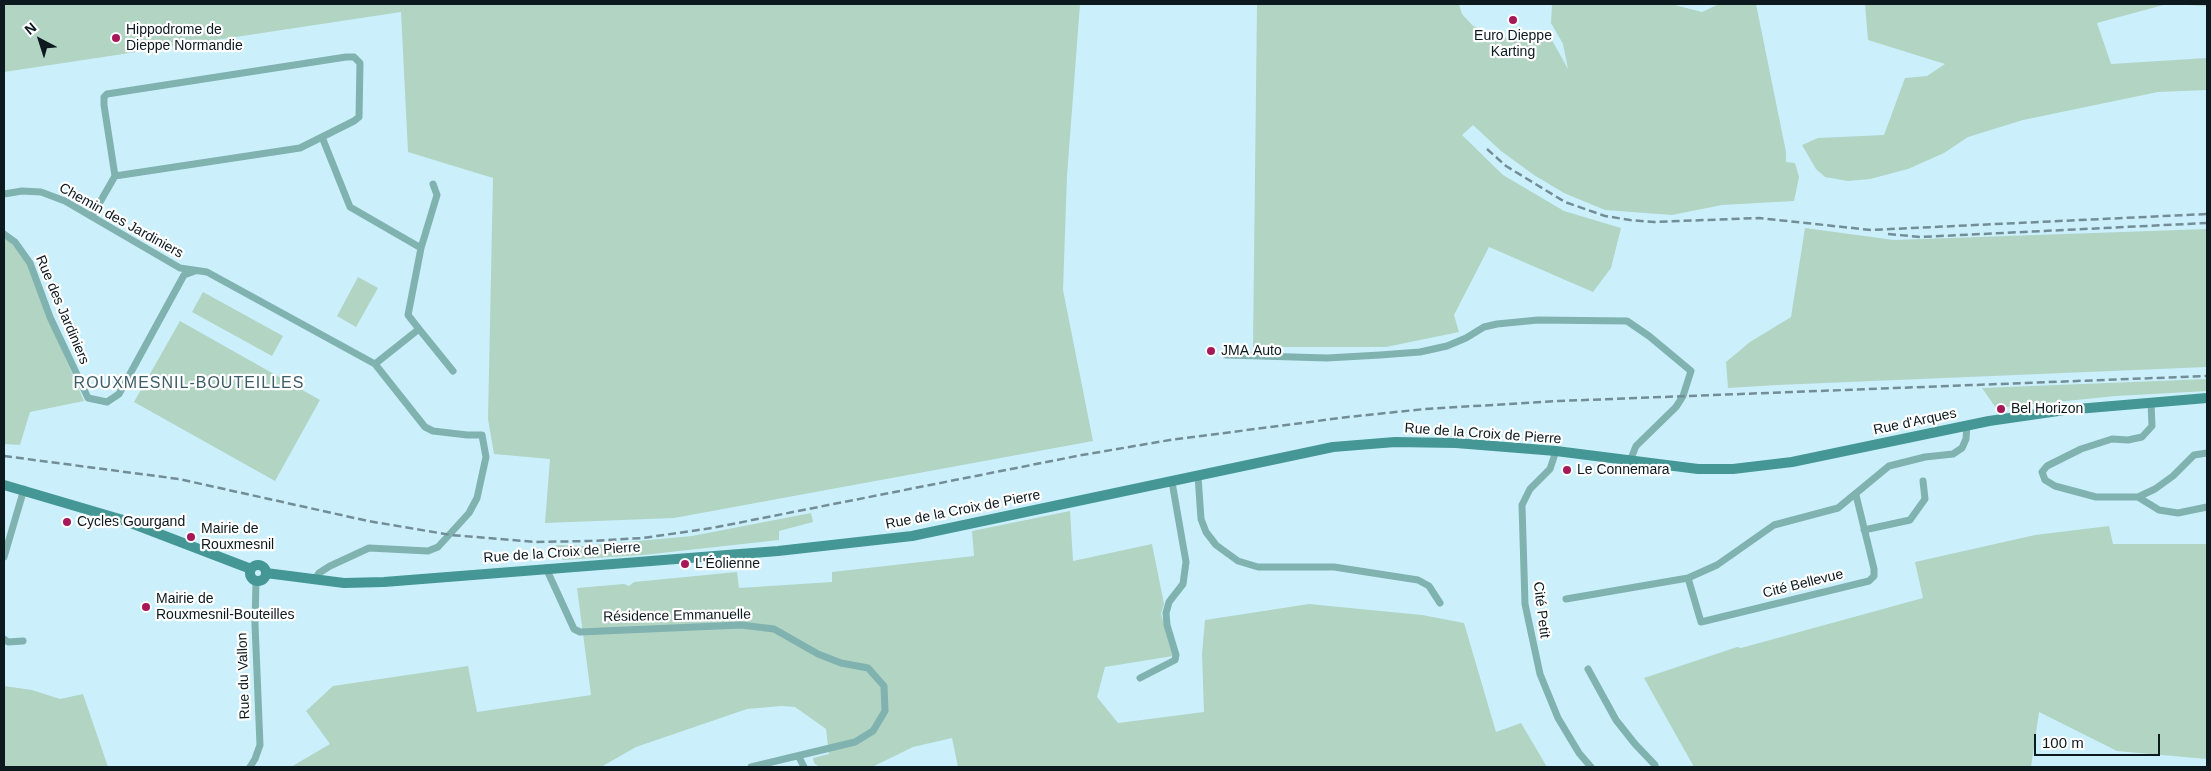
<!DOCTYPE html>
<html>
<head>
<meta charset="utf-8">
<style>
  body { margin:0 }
  #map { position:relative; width:2211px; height:771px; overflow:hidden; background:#cbf0fc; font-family:Arial,sans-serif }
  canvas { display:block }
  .frame { position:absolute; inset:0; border:5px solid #0c191e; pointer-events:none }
  .north { position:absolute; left:15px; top:15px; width:50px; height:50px; -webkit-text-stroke:4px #fff; paint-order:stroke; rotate:320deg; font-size:14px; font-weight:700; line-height:20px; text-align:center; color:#0c191e }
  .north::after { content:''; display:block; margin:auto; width:18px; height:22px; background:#0c191e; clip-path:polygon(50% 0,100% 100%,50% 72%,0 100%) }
  .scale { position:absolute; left:2034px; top:734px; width:126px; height:22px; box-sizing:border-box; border:2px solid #0c191e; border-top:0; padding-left:6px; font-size:15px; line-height:18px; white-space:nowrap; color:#0c191e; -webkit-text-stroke:4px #fff; paint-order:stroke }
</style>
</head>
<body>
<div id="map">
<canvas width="2211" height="771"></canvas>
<div class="frame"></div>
<div class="north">N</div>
<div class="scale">100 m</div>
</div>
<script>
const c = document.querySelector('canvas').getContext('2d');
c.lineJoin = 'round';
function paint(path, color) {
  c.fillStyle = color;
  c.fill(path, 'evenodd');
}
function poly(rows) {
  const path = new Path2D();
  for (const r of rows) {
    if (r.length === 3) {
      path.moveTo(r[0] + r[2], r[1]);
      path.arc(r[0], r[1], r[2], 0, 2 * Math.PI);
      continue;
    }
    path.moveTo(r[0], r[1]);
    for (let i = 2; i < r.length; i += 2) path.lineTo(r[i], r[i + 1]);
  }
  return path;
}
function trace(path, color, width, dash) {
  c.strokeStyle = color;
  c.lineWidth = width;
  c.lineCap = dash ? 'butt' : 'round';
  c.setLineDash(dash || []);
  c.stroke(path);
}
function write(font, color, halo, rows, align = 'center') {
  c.font = font + ' Arial,sans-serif';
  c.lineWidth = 4.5;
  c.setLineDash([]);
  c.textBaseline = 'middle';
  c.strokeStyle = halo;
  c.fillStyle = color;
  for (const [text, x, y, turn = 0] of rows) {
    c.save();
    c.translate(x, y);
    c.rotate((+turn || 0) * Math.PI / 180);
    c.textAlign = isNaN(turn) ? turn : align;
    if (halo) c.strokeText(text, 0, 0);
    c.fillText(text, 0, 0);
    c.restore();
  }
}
const green = poly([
  [4,4,1080,4,1067,176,1063,290,1093,441,674,518,545,523,550,459,494,454,488,419,493,178,408,152,401,12,4,72],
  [1257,4,1459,4,1462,14,1473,26,1502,37,1516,39,1537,31,1548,33,1568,69,1563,44,1551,23,1552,4,1671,4,1702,12,1719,4,1756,4,1786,152,1786,162,1795,163,1799,177,1794,201,1722,205,1672,215,1605,210,1564,193,1534,175,1501,151,1473,125,1462,135,1503,175,1564,211,1621,228,1611,268,1593,292,1489,247,1454,315,1459,332,1386,347,1253,347],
  [1865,4,2207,4,2207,6,2167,4,2097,23,2111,64,2207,58,2207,90,2158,92,2023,120,1968,137,1944,153,1908,169,1870,179,1848,181,1825,177,1816,169,1802,145,1818,138,1884,135,1905,78,1927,76,1945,64,1868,40],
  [1805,228,1894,240,2207,229,2207,367,1777,385,1728,388,1726,362,1750,342,1791,317],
  [4,238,10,242,28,263,47,316,84,401,30,412,20,445,4,444],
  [358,277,378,288,356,327,337,316],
  [203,292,283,336,272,356,192,312],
  [180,321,320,400,275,481,134,402],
  [2207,379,2207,391,2116,396,1996,408,1982,388],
  [1070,511,1073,561,1152,544,1164,604,1161,614,1173,656,1105,667,1097,697,1118,723,1204,712,1202,654,1205,620,1309,604,1422,615,1464,623,1496,732,1521,723,1547,767,958,767,952,738,913,747,872,767,819,767,814,763,813,758,829,754,826,729,795,707,781,706,747,709,636,747,601,767,291,767,330,744,306,711,333,686,468,666,477,712,591,695,577,588,624,584,629,586,634,582,737,572,739,588,832,582,832,572,974,556,972,531],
  [811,513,813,522,779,531,779,540,643,555,563,560,556,545,585,546,692,536],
  [2109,526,2113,544,2207,544,2207,759,2117,751,2039,712,2031,767,1694,767,1644,678,1737,647,1741,648,1923,598,1915,562,2035,535],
  [4,686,32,690,60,699,83,694,108,767,4,767]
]);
const minor = poly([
  [322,137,350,207,421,248],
  [4,194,22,191,41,192,65,201,180,268,207,272,375,364,425,427,433,431,467,435,482,435,486,457,477,498,469,513,438,547,428,551,369,548,330,566,319,573,314,580],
  [92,216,115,176,104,105,104,97,107,94,346,57,354,57,360,63,359,117,354,121,300,148,115,176],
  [4,234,15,242,30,263,50,317,88,398,107,402,119,394,184,275,195,271],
  [419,329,453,371],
  [1226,355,1327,358,1380,355,1420,352,1447,346,1466,338,1484,327,1497,324,1538,320,1627,321,1649,336,1691,371,1683,396,1676,407,1636,446,1630,461],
  [375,364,419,329,408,315,421,248,437,195,433,184],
  [2151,402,2152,426,2142,437,2128,440,2112,439,2081,449,2047,466,2042,472,2045,480,2055,486,2096,497,2138,497,2155,489,2173,476,2194,455,2207,453],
  [1556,451,1550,469,1530,489,1522,505,1525,604,1540,674,1558,718,1579,753,1591,767],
  [1198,476,1201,519,1206,532,1216,545,1238,561,1258,567,1334,567,1418,580,1429,586,1440,603],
  [2138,497,2159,510,2178,513,2207,507],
  [1864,530,1910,520,1925,499,1923,481],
  [4,557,24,489],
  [546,568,574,629,580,632,741,625,774,629,818,654,841,663,868,668,884,686,885,711,873,731,855,742,751,767],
  [1688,578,1701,622,1869,581,1874,576,1874,569,1856,495],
  [1566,599,1688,578,1717,565,1774,525,1838,508,1889,466,1925,457,1953,454,1962,448,1966,439,1967,425],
  [4,639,8,642,23,641],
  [1588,669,1616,720,1635,744,1655,765,1655,767],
  [1140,678,1175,660,1176,655,1167,625,1166,613,1169,602,1183,584,1186,562,1172,482],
  [799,757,804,767],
  [250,767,255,759,260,745,255,624,256,581]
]);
const secondary = poly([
  [4,485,123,520,251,569],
  [258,573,8],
  [266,573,344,583,384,582,778,551,912,536,1333,447,1395,442,1456,443,1556,451,1698,469,1733,469,1792,462,1989,421,2065,410,2207,398]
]);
const rail = poly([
  [1487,149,1506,166,1565,202,1605,216,1630,220,1654,222,1759,218,1871,230,2207,214],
  [1888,234,1920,237,2207,223],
  [4,456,179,479,368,521,451,535,536,542,590,541,643,538,712,528,1082,455,1170,440,1348,417,1425,409,1559,401,2207,376]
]);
const markers = [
  [1513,20,5,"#a71858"],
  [116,38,5,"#a71858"],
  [1211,351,5,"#a71858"],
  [2001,409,5,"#a71858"],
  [1567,470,5,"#a71858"],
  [67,522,5,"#a71858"],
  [191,537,5,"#a71858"],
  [685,564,5,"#a71858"],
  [146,607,5,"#a71858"]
];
const poiNames = [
  ["Hippodrome de",126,30],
  ["Dieppe Normandie",126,46],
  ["Euro Dieppe",1513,36,"center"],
  ["Karting",1513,52,"center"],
  ["JMA Auto",1221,351],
  ["Bel Horizon",2011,409],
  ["Le Connemara",1577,470],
  ["Cycles Gourgand",77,522],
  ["Mairie de",201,529],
  ["Rouxmesnil",201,545],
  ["L'Éolienne",695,564],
  ["Mairie de",156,599],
  ["Rouxmesnil-Bouteilles",156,615]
];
const streetNames = [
  ["Chemin des Jardiniers",121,221,29],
  ["Rue des Jardiniers",62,310,67],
  ["Rue d'Arques",1915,422,-12],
  ["Rue de la Croix de Pierre",1483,434,4],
  ["Rue de la Croix de Pierre",963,510,-11],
  ["Rue de la Croix de Pierre",562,553,-4],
  ["Cité Bellevue",1803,584,-14],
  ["Cité Petit",1541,610,83],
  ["Résidence Emmanuelle",677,616,-1],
  ["Rue du Vallon",244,676,-92]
];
const quarterNames = [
  ["ROUXMESNIL-BOUTEILLES",189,384]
];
paint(green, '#b1d4c3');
trace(minor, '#80b2b0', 7);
trace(secondary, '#449794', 10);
trace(rail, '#738d96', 2.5, [8, 4]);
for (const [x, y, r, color] of markers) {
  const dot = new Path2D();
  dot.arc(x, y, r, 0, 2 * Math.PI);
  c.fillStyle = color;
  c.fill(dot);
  trace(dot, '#fff', 2);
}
write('14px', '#0c191e', '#fff', poiNames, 'left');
write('14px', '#0c191e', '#fff', streetNames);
c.letterSpacing = '1px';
write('16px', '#3c5c67', '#fff', quarterNames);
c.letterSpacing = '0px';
</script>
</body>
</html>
